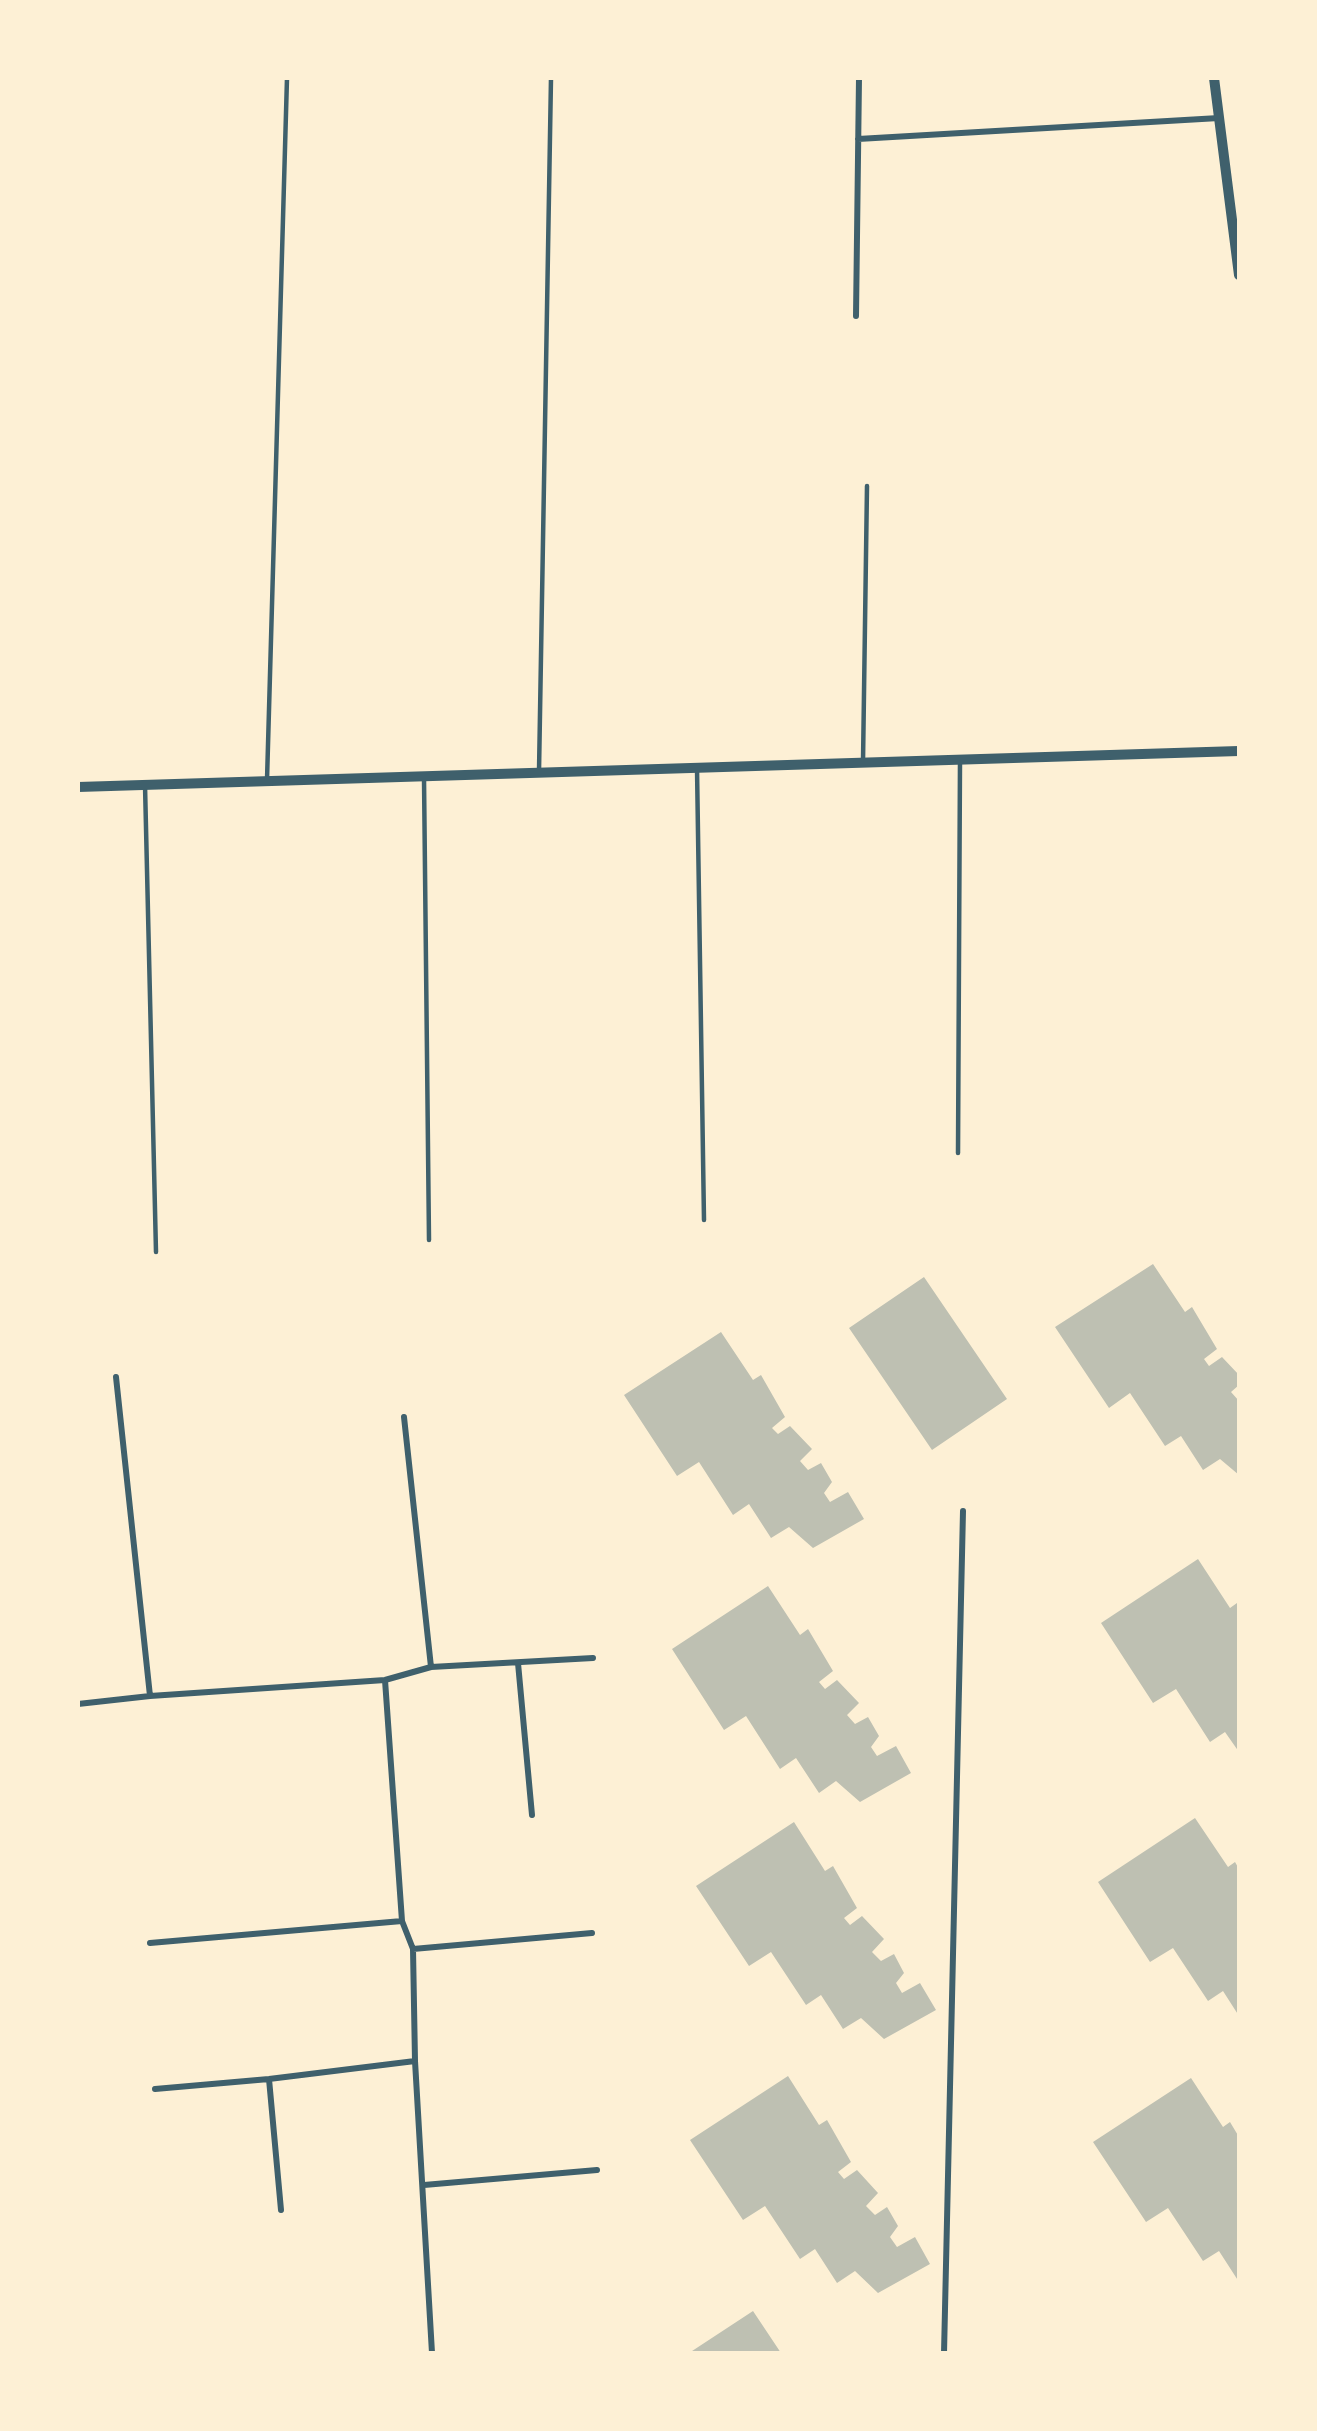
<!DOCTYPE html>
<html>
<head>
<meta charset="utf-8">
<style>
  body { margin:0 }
  #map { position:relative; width:1317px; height:2431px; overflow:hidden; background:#fdf0d5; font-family:"Varela Round",sans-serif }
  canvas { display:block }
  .frame { position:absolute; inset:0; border:80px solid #fdf0d5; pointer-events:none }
</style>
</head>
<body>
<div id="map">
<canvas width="1317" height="2431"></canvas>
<div class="frame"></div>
</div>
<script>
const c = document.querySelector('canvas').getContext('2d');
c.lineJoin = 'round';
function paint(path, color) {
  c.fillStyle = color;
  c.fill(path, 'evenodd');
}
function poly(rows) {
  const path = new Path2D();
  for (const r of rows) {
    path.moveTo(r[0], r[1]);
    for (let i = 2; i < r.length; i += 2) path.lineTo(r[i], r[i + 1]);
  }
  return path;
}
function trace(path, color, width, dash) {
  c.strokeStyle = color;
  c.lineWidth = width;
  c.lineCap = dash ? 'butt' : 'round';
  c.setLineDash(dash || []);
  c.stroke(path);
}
const building = poly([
  [1153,1264,1185,1312,1192,1307,1217,1349,1204,1359,1209,1366,1222,1357,1239,1375,1239,1385,1231,1392,1239,1401,1239,1475,1220,1459,1203,1470,1181,1436,1165,1446,1130,1393,1109,1408,1055,1327],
  [924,1277,1007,1399,932,1450,849,1328],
  [721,1332,753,1380,761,1375,785,1417,772,1428,778,1434,790,1426,812,1449,800,1461,808,1470,821,1463,832,1482,824,1493,830,1502,848,1492,864,1519,813,1548,789,1527,771,1538,749,1504,733,1515,699,1462,677,1476,624,1395],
  [1198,1559,1230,1608,1237,1603,1239,1606,1239,1752,1225,1732,1210,1742,1176,1689,1153,1703,1101,1623],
  [768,1586,800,1635,808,1629,833,1671,819,1682,825,1689,837,1680,859,1703,847,1715,855,1724,868,1717,879,1736,871,1747,877,1756,896,1746,911,1773,860,1802,836,1781,819,1793,796,1758,780,1769,746,1716,724,1730,672,1649],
  [1195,1818,1228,1867,1235,1862,1239,1869,1239,2016,1223,1991,1208,2001,1173,1948,1150,1962,1098,1882],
  [794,1822,825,1871,833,1866,857,1908,844,1918,850,1925,862,1916,884,1939,872,1952,881,1961,894,1954,904,1973,896,1983,902,1993,920,1983,936,2010,884,2039,861,2018,843,2029,821,1995,806,2005,771,1952,749,1966,696,1886],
  [788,2076,819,2125,827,2120,851,2162,838,2172,844,2179,857,2170,878,2193,866,2206,875,2215,887,2207,898,2226,890,2237,897,2247,915,2237,930,2264,878,2293,855,2271,837,2283,815,2249,800,2259,765,2206,743,2220,690,2140],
  [1191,2078,1223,2127,1230,2122,1239,2137,1239,2282,1219,2251,1203,2261,1168,2208,1146,2222,1093,2142],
  [753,2311,781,2353,689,2353]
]);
const service = poly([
  [863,762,867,486],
  [697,768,704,1220],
  [539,771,551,78],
  [424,778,429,1240],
  [267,780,287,78],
  [145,785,156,1252],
  [958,1153,960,760]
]);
const minor = poly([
  [858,139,1219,118],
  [856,316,859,78],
  [116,1377,150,1696],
  [404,1417,431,1667],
  [518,1663,532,1815],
  [385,1680,402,1921,413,1949,415,2061,432,2353],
  [78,1704,150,1696,385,1680,431,1667,593,1658],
  [150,1943,402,1921],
  [413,1949,592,1933],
  [269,2079,281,2210],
  [155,2089,269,2079,415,2061],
  [424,2185,597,2170],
  [944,2353,963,1511]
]);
const tertiary = poly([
  [1214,78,1239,275],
  [78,787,1239,751]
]);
paint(building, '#bec0b2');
trace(service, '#3f606c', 4.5);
trace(minor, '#3f606c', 6);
trace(tertiary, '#3f606c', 10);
</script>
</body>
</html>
